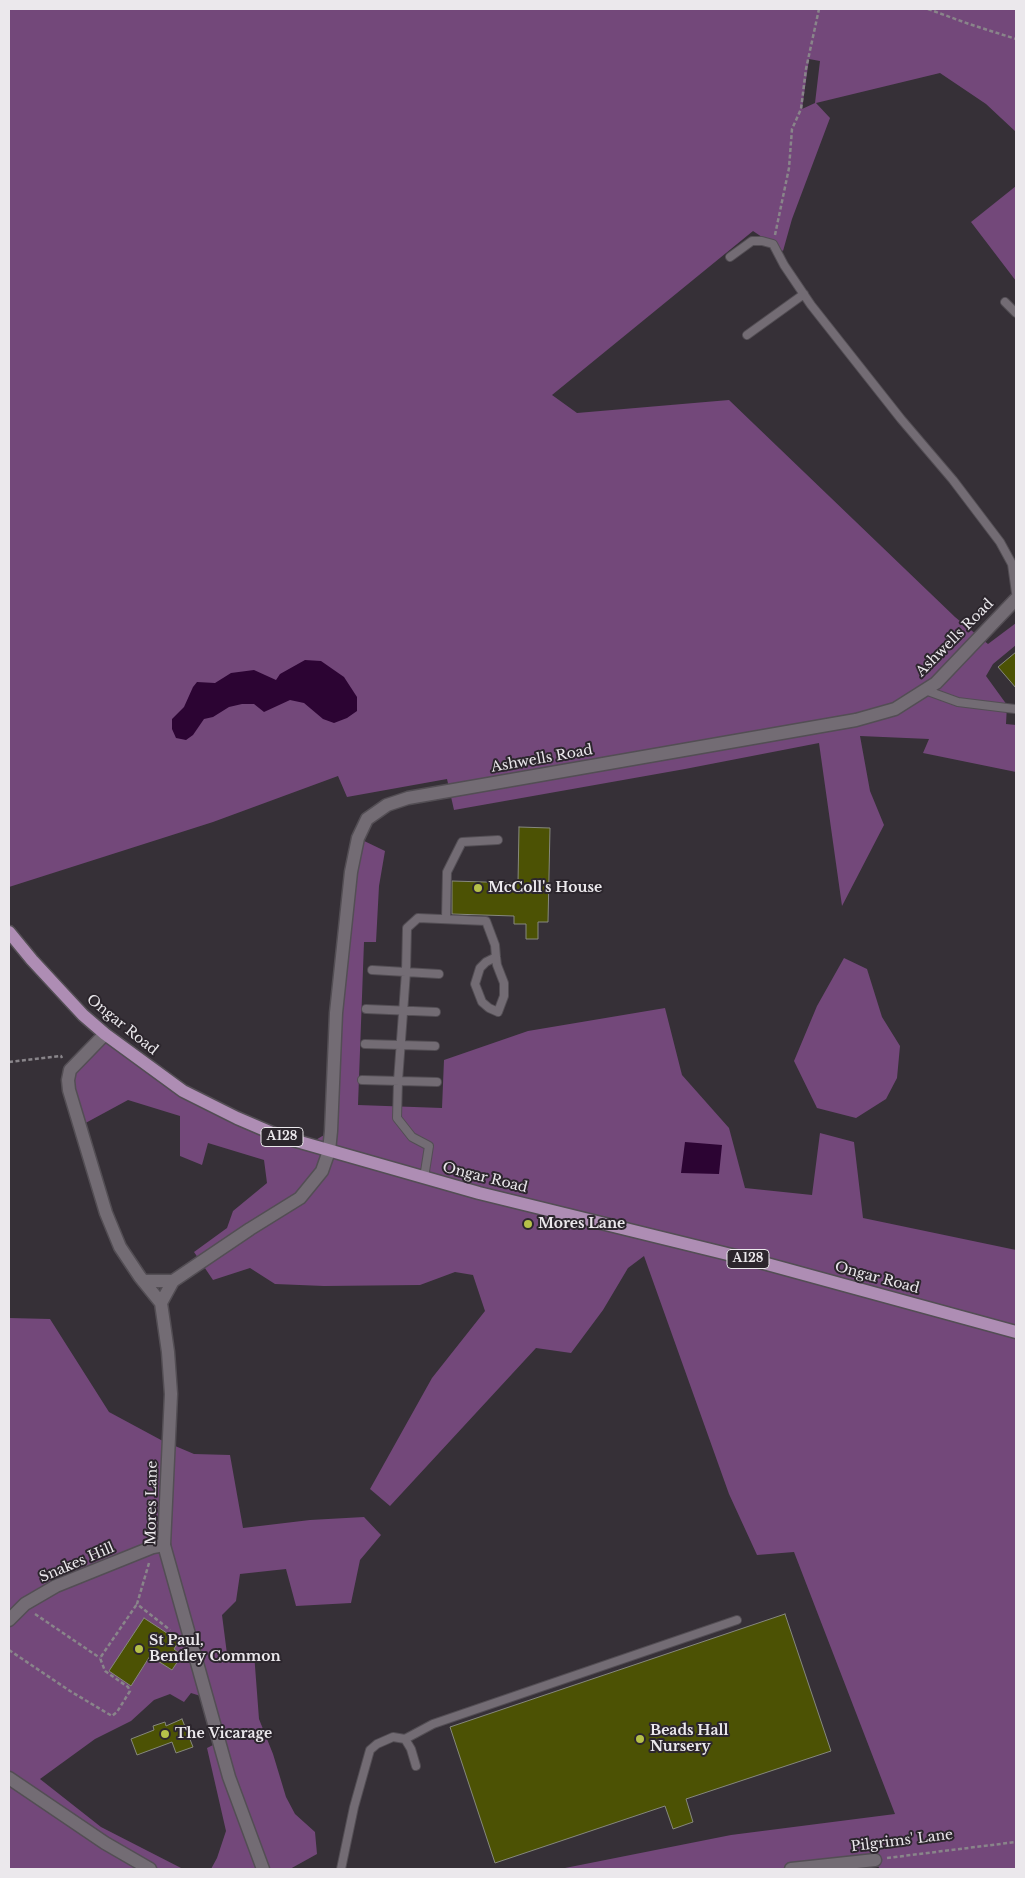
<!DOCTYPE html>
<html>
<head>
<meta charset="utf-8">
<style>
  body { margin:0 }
  #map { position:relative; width:1025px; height:1878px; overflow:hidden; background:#363037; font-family:"Libre Baskerville",serif }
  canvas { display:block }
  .frame { position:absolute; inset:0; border:10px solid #ebe8ec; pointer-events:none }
</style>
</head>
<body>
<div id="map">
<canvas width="1025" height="1878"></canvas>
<div class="frame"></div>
</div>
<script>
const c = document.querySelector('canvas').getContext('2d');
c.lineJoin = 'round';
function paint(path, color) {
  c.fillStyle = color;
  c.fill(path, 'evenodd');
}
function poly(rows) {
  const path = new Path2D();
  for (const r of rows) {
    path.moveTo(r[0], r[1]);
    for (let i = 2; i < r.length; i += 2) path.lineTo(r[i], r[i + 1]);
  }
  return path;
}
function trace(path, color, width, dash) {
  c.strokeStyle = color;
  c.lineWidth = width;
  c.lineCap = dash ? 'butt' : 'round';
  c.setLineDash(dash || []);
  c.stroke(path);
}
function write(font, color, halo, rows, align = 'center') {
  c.font = font + ' "Libre Baskerville",serif';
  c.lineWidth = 4;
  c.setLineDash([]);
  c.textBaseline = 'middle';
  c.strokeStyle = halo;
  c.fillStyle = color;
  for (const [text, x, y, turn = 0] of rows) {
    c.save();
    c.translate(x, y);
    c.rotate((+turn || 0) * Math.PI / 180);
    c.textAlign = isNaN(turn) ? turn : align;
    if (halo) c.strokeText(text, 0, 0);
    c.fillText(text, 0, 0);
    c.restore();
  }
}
const green = poly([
  [9,9,1016,9,1016,132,986,104,940,73,816,103,830,118,792,219,783,251,753,231,552,395,577,413,729,400,955,617,988,644,1016,623,1016,645,993,664,986,676,1007,705,1006,724,1016,725,1016,772,923,753,929,739,860,736,870,791,884,825,842,906,819,743,685,769,454,810,447,779,347,797,338,776,213,822,9,887],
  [809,59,820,61,815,103,802,109],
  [1016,186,1016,281,971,222],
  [358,838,385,851,379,886,376,942,364,942,358,1105,442,1108,444,1060,528,1031,665,1008,682,1075,729,1128,745,1188,812,1195,820,1133,854,1142,863,1218,1016,1250,1016,1869,880,1869,877,1865,863,1869,560,1869,731,1835,895,1814,794,1552,757,1555,729,1494,644,1256,628,1268,603,1310,571,1353,536,1348,390,1506,370,1489,432,1378,485,1311,473,1275,455,1272,420,1285,324,1286,275,1284,250,1268,213,1280,194,1252,227,1228,233,1211,267,1183,264,1160,208,1143,202,1165,180,1156,180,1116,128,1100,80,1126,70,1070,105,1034,183,1091,307,1145,331,1131],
  [844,958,867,969,882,1017,900,1046,897,1078,886,1099,856,1118,817,1108,794,1061,817,1006],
  [9,1318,50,1319,109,1412,161,1440,194,1454,230,1455,243,1528,310,1520,364,1517,381,1535,360,1560,351,1603,296,1606,286,1569,240,1574,236,1601,222,1615,227,1654,254,1653,259,1719,273,1754,286,1797,295,1814,315,1832,317,1854,290,1869,211,1869,217,1858,226,1831,207,1748,219,1742,207,1698,191,1693,184,1702,170,1694,154,1700,131,1721,95,1739,40,1779,101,1827,183,1869,9,1869]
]);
const water = poly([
  [305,660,321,661,344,677,357,697,357,711,347,718,334,723,323,719,304,703,290,700,264,712,254,704,242,704,229,707,213,717,204,719,193,735,186,740,176,738,172,729,172,719,184,707,193,687,197,682,215,683,231,673,254,670,276,680,280,674],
  [685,1142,722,1145,719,1174,681,1173]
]);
const building = poly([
  [1016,652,1016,688,998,667,1016,652],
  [519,827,550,828,548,922,538,922,538,939,526,939,526,924,514,924,514,916,452,914,452,881,518,883,519,827],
  [785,1614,831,1751,686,1799,693,1822,673,1829,665,1806,495,1863,450,1727,785,1614],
  [144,1618,179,1641,174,1649,182,1655,172,1670,150,1656,131,1686,109,1671,144,1618],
  [182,1719,193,1747,176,1753,172,1742,137,1755,131,1739,154,1730,153,1726,165,1722,166,1726,182,1719]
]);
const path = poly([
  [928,9,969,24,1016,39],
  [775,235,789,168,792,129,801,109,806,69,819,9],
  [9,1062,61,1056,62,1058],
  [149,1563,137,1604,170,1630],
  [35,1614,100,1658],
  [9,1650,70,1691,112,1716,117,1712,130,1691,128,1687,105,1671,100,1658,137,1604],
  [887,1858,1016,1842]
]);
const service = poly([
  [730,257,752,241,762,241,773,244,784,265,811,305,901,419,953,480,1000,542,1012,564,1016,565],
  [1005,302,1016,313],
  [747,335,804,294],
  [1012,564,1016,593],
  [925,690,958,702,1015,709],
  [446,919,447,872,462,842,498,840],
  [372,970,439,974],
  [366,1009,436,1012],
  [365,1044,435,1046],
  [362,1080,437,1082],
  [424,1178,429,1146,412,1137,397,1118,398,1081,406,972,407,928,418,918,486,921,495,945,496,957,497,965,504,983,504,996,498,1012,489,1008,482,1002,475,984,480,968,486,962,496,957],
  [405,1739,433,1724,737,1620],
  [341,1869,354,1807,370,1750,377,1744,393,1737,405,1739,411,1749,416,1766]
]);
const minor = poly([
  [329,1151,331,1131,336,1013,351,872,358,838,367,819,387,805,408,798,856,720,895,709,936,683,1016,599],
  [9,1620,25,1604,56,1586,153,1547,164,1545],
  [9,1778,105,1843,150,1869],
  [791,1869,875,1860]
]);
const tertiary = poly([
  [105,1034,70,1070,68,1080,69,1090,106,1213,120,1247,140,1277,161,1303,168,1352,171,1394,164,1545,229,1777,263,1869],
  [143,1281,173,1281],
  [161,1303,173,1281,250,1229,300,1198,322,1171,329,1151]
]);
const primary = poly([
  [9,932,32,960,83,1015,105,1034,183,1091,237,1118,279,1136,479,1193,756,1261,1016,1332]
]);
const markers = [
  [478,888,5,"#b6c149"],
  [528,1224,5,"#b6c149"],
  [139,1649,5,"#b6c149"],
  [165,1734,5,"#b6c149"],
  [640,1739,5,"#b6c149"]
];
const shields = [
  [282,1137,42],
  [748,1259,42]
];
const shieldNames = [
  ["A128",282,1137],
  ["A128",748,1259]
];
const streetNames = [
  ["Ashwells Road",955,638,-45],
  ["Ashwells Road",542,759,-10],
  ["Ongar Road",122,1025,39],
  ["Ongar Road",485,1178,14],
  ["Ongar Road",877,1278,15],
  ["Mores Lane",152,1503,-89],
  ["Snakes Hill",77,1563,-23],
  ["Pilgrims' Lane",902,1841,-7]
];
const poiNames = [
  ["McColl's House",488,888],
  ["Mores Lane",538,1224],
  ["St Paul,",149,1641],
  ["Bentley Common",149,1657],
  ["Beads Hall",650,1731],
  ["Nursery",650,1747],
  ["The Vicarage",175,1734]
];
paint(green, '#73487a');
paint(water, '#2c0433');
paint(building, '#4c5204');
trace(building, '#86887e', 1);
trace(service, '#534e54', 10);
trace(minor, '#534e54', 15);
trace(tertiary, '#534e54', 15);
trace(primary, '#534e54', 15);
trace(path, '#89858a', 2.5, [4, 2.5]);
trace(service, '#736c74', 8);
trace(minor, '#736c74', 12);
trace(tertiary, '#736c74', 12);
trace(primary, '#ae8db4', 12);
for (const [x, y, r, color] of markers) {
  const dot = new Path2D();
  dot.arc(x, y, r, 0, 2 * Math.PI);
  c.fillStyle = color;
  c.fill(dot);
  trace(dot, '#2c262d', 2);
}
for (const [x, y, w] of shields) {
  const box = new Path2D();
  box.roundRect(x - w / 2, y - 9.5, w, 19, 4);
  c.fillStyle = '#2c262d';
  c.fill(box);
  trace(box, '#ebe8ec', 1);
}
write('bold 12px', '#ebe8ec', null, shieldNames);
write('14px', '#ebe8ec', '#2c262d', streetNames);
write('bold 14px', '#ebe8ec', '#2c262d', poiNames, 'left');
</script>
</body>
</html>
